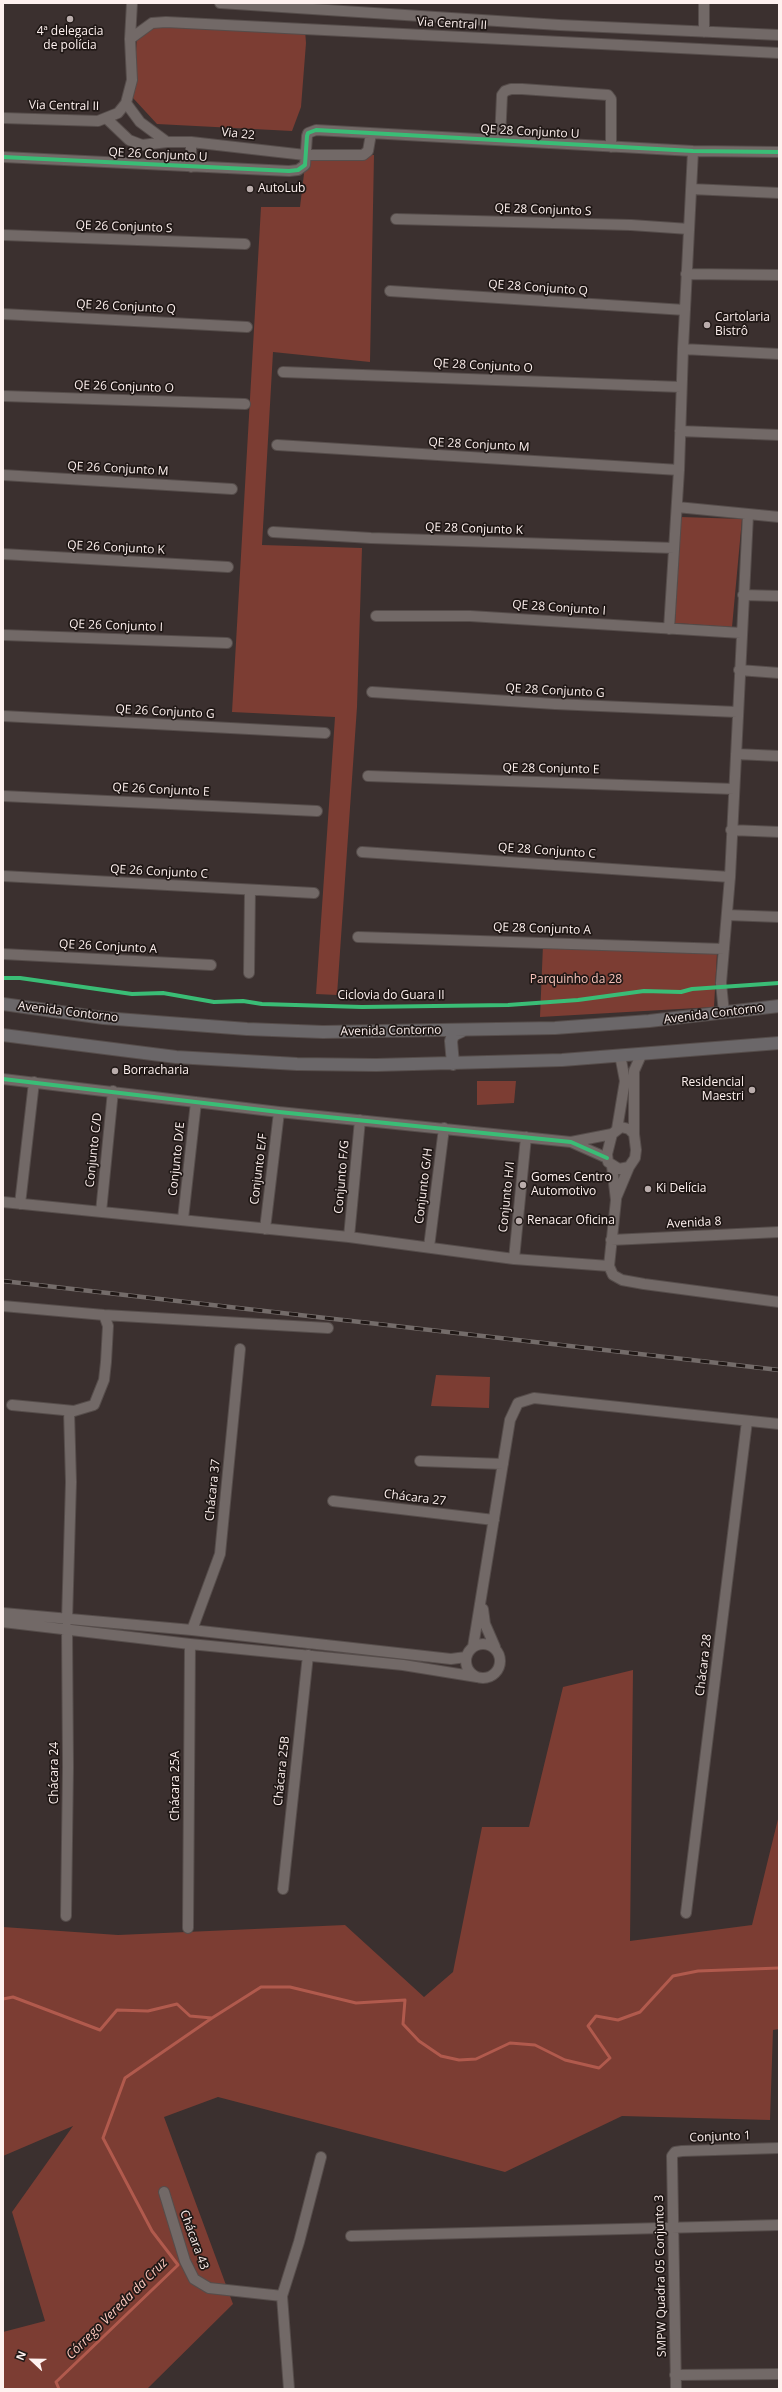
<!DOCTYPE html>
<html>
<head>
<meta charset="utf-8">
<style>
  body { margin:0 }
  #map { position:relative; width:782px; height:2392px; overflow:hidden; background:#3b302f; font-family:"Open Sans",sans-serif }
  canvas { display:block }
  .frame { position:absolute; inset:0; border:4px solid #fef1ef; pointer-events:none }
  .north { position:absolute; left:12px; top:2340px; width:40px; height:40px; -webkit-text-stroke:3px #201816; paint-order:stroke; rotate:292deg; font-size:11px; font-weight:700; line-height:16px; text-align:center; color:#fef1ef }
  .north::after { content:''; display:block; margin:auto; width:14px; height:18px; background:#fef1ef; clip-path:polygon(50% 0,100% 100%,50% 72%,0 100%) }
</style>
</head>
<body>
<div id="map">
<canvas width="782" height="2392"></canvas>
<div class="frame"></div>
<div class="north">N</div>
</div>
<script>
const c = document.querySelector('canvas').getContext('2d');
c.lineJoin = 'round';
function paint(path, color) {
  c.fillStyle = color;
  c.fill(path, 'evenodd');
}
function poly(rows) {
  const path = new Path2D();
  for (const r of rows) {
    if (r.length === 3) {
      path.moveTo(r[0] + r[2], r[1]);
      path.arc(r[0], r[1], r[2], 0, 2 * Math.PI);
      continue;
    }
    path.moveTo(r[0], r[1]);
    for (let i = 2; i < r.length; i += 2) path.lineTo(r[i], r[i + 1]);
  }
  return path;
}
function trace(path, color, width, dash) {
  c.strokeStyle = color;
  c.lineWidth = width;
  c.lineCap = dash ? 'butt' : 'round';
  c.setLineDash(dash || []);
  c.stroke(path);
}
function write(font, color, halo, rows, align = 'center') {
  c.font = font + ' "Open Sans",sans-serif';
  c.lineWidth = 3.5;
  c.setLineDash([]);
  c.textBaseline = 'middle';
  c.strokeStyle = halo;
  c.fillStyle = color;
  for (const [text, x, y, turn = 0] of rows) {
    c.save();
    c.translate(x, y);
    c.rotate((+turn || 0) * Math.PI / 180);
    c.textAlign = isNaN(turn) ? turn : align;
    if (halo) c.strokeText(text, 0, 0);
    c.fillText(text, 0, 0);
    c.restore();
  }
}
const green = poly([
  [153,20,305,30,306,43,301,107,292,131,157,124,133,98,137,36],
  [374,155,370,362,273,352,262,545,362,548,357,707,337,995,316,994,335,717,232,712,261,207,300,207,306,157],
  [681,517,742,519,732,627,675,623],
  [543,945,717,953,714,1007,540,1017],
  [477,1081,516,1081,514,1103,477,1105],
  [436,1375,490,1377,489,1408,431,1406],
  [633,1670,630,1941,752,1925,779,1815,779,2029,773,2030,770,2120,622,2116,505,2172,218,2097,164,2117,233,2304,147,2389,3,2389,3,2332,45,2321,12,2212,73,2126,3,2156,3,1927,118,1935,345,1925,424,1997,453,1972,482,1827,529,1827,563,1687]
]);
const stream = poly([
  [3,1999,13,1997,100,2030,117,2010,148,2011,177,2004,190,2016,212,2018],
  [59,2389,56,2382,178,2265,152,2231,103,2138,125,2078,212,2018,261,1987,290,1987,356,2003,405,2000,403,2024,419,2041,441,2056,459,2060,476,2059,510,2043,535,2045,565,2060,599,2068,610,2058,588,2026,596,2016,618,2020,640,2012,673,1976,698,1971,779,1968]
]);
const minor = poly([
  [220,3,559,25,779,35],
  [704,32,704,3],
  [130,39,152,23,166,22,779,53],
  [126,103,140,122,167,142],
  [3,118,98,121,118,113,126,103,132,80,130,39,132,3],
  [107,119,129,140,142,145,167,142,191,142,305,155,363,155,368,151,371,134],
  [500,140,502,95,505,91,511,89,522,89,608,95,611,99,611,147],
  [3,157,289,171,298,170,305,165,307,136,308,133,316,130,693,151,779,152],
  [191,167,191,142],
  [691,189,779,193],
  [396,219,631,225,689,229],
  [3,235,245,244],
  [686,274,779,275],
  [390,291,685,310],
  [3,314,247,327],
  [683,349,779,354],
  [283,372,681,387],
  [3,396,245,404],
  [680,431,779,435],
  [277,445,679,470],
  [3,475,232,489],
  [677,507,779,517],
  [273,532,371,538,674,548],
  [3,554,228,567],
  [743,595,779,596],
  [376,616,470,616,741,633],
  [669,629,679,470,683,349,693,151],
  [3,635,227,643],
  [739,670,779,673],
  [372,692,555,704,737,712],
  [3,716,325,733],
  [736,754,779,756],
  [368,776,734,789],
  [3,796,317,811],
  [731,830,779,832],
  [362,852,730,877],
  [3,876,314,893],
  [727,915,779,917],
  [358,937,724,949],
  [3,954,211,965],
  [249,973,250,890],
  [724,1013,721,983,730,877,748,515],
  [616,1055,621,1060,625,1081,617,1129],
  [3,1079,279,1112,571,1142,607,1158],
  [621,1127,629,1129,634,1134,636,1150,635,1158,629,1167,619,1169,608,1162,607,1154,612,1134,621,1127],
  [634,1134,634,1071,642,1053],
  [571,1142,612,1134],
  [612,1166,616,1200,609,1266,613,1275,622,1280,644,1284,779,1302],
  [616,1198,629,1167],
  [3,1202,349,1237,514,1259,609,1266],
  [20,1204,34,1082],
  [101,1212,113,1091],
  [183,1219,196,1102],
  [265,1229,279,1112],
  [349,1237,360,1120],
  [611,1240,779,1232],
  [429,1247,444,1128],
  [514,1259,526,1137],
  [3,1306,104,1315,328,1328],
  [12,1405,74,1411,94,1405,104,1380,106,1362,108,1326,104,1315],
  [420,1461,503,1464],
  [333,1501,494,1520],
  [483,1609,485,1624,495,1647],
  [3,1613,192,1630,451,1659,466,1657],
  [67,1621,71,1482,69,1411],
  [3,1622,190,1644,403,1665,477,1677],
  [192,1630,220,1554,240,1349],
  [483,1661,17],
  [473,1647,510,1420,518,1403,534,1398,779,1424],
  [283,1889,308,1655],
  [686,1913,747,1421],
  [66,1916,68,1767,67,1629],
  [188,1928,190,1644],
  [164,2192,185,2261,194,2279,209,2288,282,2296],
  [351,2236,779,2225],
  [675,2375,779,2374],
  [289,2389,282,2296,299,2242,321,2157],
  [676,2389,672,2156,675,2152,682,2151,779,2148]
]);
const major = poly([
  [3,1004,104,1018,247,1029,323,1032,555,1028,649,1021,779,1006],
  [3,1035,176,1057,297,1064,376,1065,562,1060,779,1043],
  [453,1064,451,1041,453,1035,464,1030]
]);
const rail = poly([
  [3,1281,779,1370]
]);
const cycleway = poly([
  [3,157,289,171,298,170,305,165,307,136,308,133,316,130,693,151,779,152],
  [3,978,20,978,132,994,163,993,214,1002,243,1001,262,1004,362,1007,508,1005,578,1000,644,991,681,992,692,989,779,983],
  [3,1079,279,1112,571,1142,607,1158]
]);
const markers = [
  [70,19,4,"#baadac"],
  [250,189,4,"#baadac"],
  [707,325,4,"#baadac"],
  [115,1071,4,"#baadac"],
  [752,1090,4,"#baadac"],
  [523,1185,4,"#baadac"],
  [648,1189,4,"#baadac"],
  [519,1221,4,"#baadac"]
];
const streetNames = [
  ["Via Central II",452,24,3],
  ["Via Central II",64,106,1],
  ["QE 28 Conjunto U",530,132,3],
  ["Via 22",238,134,6],
  ["QE 26 Conjunto U",158,155,3],
  ["QE 28 Conjunto S",543,210,2],
  ["QE 26 Conjunto S",124,227,2],
  ["QE 28 Conjunto Q",538,288,4],
  ["QE 26 Conjunto Q",126,307,3],
  ["QE 28 Conjunto O",483,366,3],
  ["QE 26 Conjunto O",124,387,2],
  ["QE 28 Conjunto M",479,445,3],
  ["QE 26 Conjunto M",118,469,3],
  ["QE 28 Conjunto K",474,529,2],
  ["QE 26 Conjunto K",116,548,3],
  ["QE 28 Conjunto I",559,608,4],
  ["QE 26 Conjunto I",116,626,2],
  ["QE 28 Conjunto G",555,691,3],
  ["QE 26 Conjunto G",165,712,3],
  ["QE 28 Conjunto E",551,769,1],
  ["QE 26 Conjunto E",161,790,3],
  ["QE 28 Conjunto C",547,851,4],
  ["QE 26 Conjunto C",159,872,3],
  ["QE 28 Conjunto A",542,929,2],
  ["QE 26 Conjunto A",108,947,3],
  ["Ciclovia do Guara II",391,996],
  ["Avenida Contorno",68,1012,7],
  ["Avenida Contorno",714,1014,-7],
  ["Avenida Contorno",391,1031,-1],
  ["Conjunto C/D",94,1150,-84],
  ["Conjunto D/E",177,1159,-84],
  ["Conjunto E/F",259,1169,-83],
  ["Conjunto F/G",342,1177,-85],
  ["Conjunto G/H",424,1186,-83],
  ["Conjunto H/I",507,1197,-84],
  ["Avenida 8",694,1223,-3],
  ["Chácara 37",213,1490,-84],
  ["Chácara 27",415,1498,7],
  ["Chácara 28",704,1665,-83],
  ["Chácara 25B",282,1771,-84],
  ["Chácara 24",55,1773,-90],
  ["Chácara 25A",176,1786,-90],
  ["Conjunto 1",720,2137,-2],
  ["Chácara 43",194,2240,70],
  ["SMPW Quadra 05 Conjunto 3",661,2276,-91]
];
const poiNames = [
  ["4ª delegacia",70,32,"center"],
  ["de polícia",70,46,"center"],
  ["AutoLub",258,189],
  ["Cartolaria",715,318],
  ["Bistrô",715,332],
  ["Borracharia",123,1071],
  ["Residencial",744,1083,"right"],
  ["Maestri",744,1097,"right"],
  ["Gomes Centro",531,1178],
  ["Automotivo",531,1192],
  ["Ki Delícia",656,1189],
  ["Renacar Oficina",527,1221]
];
const parkNames = [
  ["Parquinho da 28",576,980]
];
const waterNames = [
  ["Córrego Vereda da Cruz",117,2309,-45]
];
paint(green, '#7c3d33');
trace(stream, '#b15a4d', 3);
trace(minor, '#564d4b', 12);
trace(major, '#564d4b', 14);
trace(minor, '#726967', 10);
trace(major, '#6b6769', 12);
trace(rail, '#746c6a', 4.5);
trace(rail, '#201816', 3, [9]);
trace(cycleway, '#3abd76', 4);
for (const [x, y, r, color] of markers) {
  const dot = new Path2D();
  dot.arc(x, y, r, 0, 2 * Math.PI);
  c.fillStyle = color;
  c.fill(dot);
  trace(dot, '#201816', 1.5);
}
write('12px', '#fef1ef', '#201816', streetNames);
write('12px', '#fef1ef', '#201816', poiNames, 'left');
write('12px', '#f8c3ba', '#201816', parkNames);
write('italic 13px', '#fdc9bf', '#201816', waterNames);
</script>
</body>
</html>
